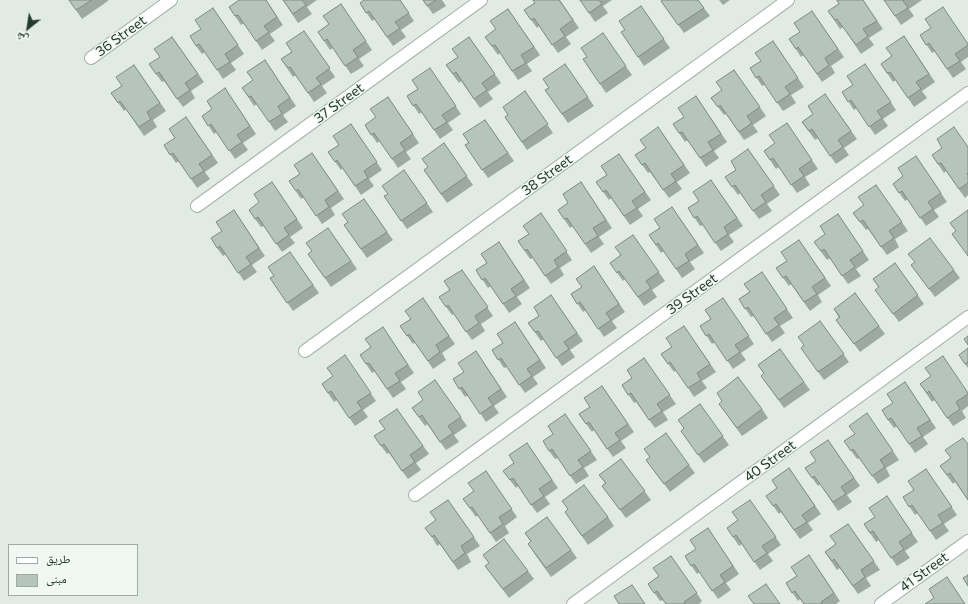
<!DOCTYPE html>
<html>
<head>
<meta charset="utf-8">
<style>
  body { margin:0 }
  #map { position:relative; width:968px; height:604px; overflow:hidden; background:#e1ebe4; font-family:Commissioner,"Noto Naskh Arabic",sans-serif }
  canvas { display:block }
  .legend { position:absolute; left:8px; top:544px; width:130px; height:52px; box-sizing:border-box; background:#f1f7f2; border:1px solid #9eaba4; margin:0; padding:5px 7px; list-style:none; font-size:12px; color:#223a2e }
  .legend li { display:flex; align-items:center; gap:8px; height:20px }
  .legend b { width:20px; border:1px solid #9eaba4 }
  .north { position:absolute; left:8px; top:8px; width:40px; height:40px; -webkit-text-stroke:3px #f1f7f2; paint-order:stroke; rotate:210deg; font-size:11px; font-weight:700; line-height:16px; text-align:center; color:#223a2e }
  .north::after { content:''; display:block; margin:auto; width:14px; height:18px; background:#223a2e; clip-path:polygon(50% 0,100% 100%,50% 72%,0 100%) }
</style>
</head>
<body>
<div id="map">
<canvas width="968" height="604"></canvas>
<ul class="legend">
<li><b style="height:5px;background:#fff"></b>طريق</li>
<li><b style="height:11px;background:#b6c5bc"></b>مبنى</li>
</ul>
<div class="north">ش</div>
</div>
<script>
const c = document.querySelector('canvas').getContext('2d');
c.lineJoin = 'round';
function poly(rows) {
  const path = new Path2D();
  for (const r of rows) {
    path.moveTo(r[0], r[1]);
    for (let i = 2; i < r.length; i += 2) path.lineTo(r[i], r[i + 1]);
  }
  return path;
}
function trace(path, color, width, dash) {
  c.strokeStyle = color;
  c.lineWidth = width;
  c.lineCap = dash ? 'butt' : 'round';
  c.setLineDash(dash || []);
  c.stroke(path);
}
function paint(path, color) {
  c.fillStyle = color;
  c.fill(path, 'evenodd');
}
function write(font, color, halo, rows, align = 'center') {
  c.font = font + ' Commissioner,sans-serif';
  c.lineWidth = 3;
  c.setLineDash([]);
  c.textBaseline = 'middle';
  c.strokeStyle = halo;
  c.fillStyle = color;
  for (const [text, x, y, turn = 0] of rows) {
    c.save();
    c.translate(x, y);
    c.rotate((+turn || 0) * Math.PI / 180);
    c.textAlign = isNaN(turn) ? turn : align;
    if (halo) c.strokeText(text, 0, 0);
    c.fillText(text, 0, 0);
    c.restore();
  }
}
const minor = poly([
  [91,58,171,0],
  [197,206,481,0],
  [305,351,788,0],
  [415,495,968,93],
  [573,604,968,317],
  [881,604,968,541]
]);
const wall = poly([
  [69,0,108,0,108,1,82,19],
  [266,0,283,25,270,34,275,41,262,50,244,23,241,25,229,7],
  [283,0,317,0,307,7,312,14,298,23],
  [400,0,414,21,401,30,406,37,393,46,375,19,372,21,360,3],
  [423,0,442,0,446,6,433,14],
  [560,0,579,28,566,37,571,44,558,53,539,26,537,28,524,10],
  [580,0,612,0,603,6,608,13,595,22],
  [698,0,710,16,684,33,661,1],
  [719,0,730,0,723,5],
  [863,0,883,29,869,38,874,45,861,54,843,27,840,29,828,11],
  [884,0,922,0,909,9,914,16,901,25],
  [341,4,372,50,359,59,364,66,351,74,333,48,330,50,318,32,329,24],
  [641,6,670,48,644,66,638,57,625,30],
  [213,8,244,54,231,63,236,70,223,79,205,52,202,54,196,46,201,29],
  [508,9,540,55,527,64,532,71,518,80,500,53,498,55,485,37,496,29],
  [812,11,844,57,831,66,835,73,822,82,804,55,801,57,789,39,800,32],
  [304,31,335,77,322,86,327,93,314,102,296,75,293,77,281,59,292,52],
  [603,33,632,75,606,93,583,59,587,57],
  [920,35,968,44,968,57,961,62,966,69,953,78,935,51,932,53],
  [904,36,935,82,922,91,927,98,914,107,896,80,893,82,881,64,892,56],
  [172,37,204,82,191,91,195,98,183,107,164,81,162,82,156,74,160,57],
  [469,37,501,83,488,92,493,99,480,108,461,81,459,83,446,65,458,57],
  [773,41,804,87,791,95,796,103,783,111,765,85,762,86,750,68,761,61],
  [265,60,296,106,283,115,288,122,275,131,257,104,254,106,242,88,253,80],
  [565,64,594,106,568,123,545,90,549,88],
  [865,64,896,110,883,119,888,126,875,135,857,108,854,110,842,92,853,85],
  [134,65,166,111,153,120,157,127,144,136,126,109,124,111,111,93,122,86],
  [430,68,461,114,448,123,453,130,440,139,422,112,419,114,407,96,418,89],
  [734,70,766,116,753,125,758,132,744,140,726,114,724,115,711,98,722,90],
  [225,88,256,134,243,143,248,150,235,159,217,132,214,134,202,116,212,109],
  [525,91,553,133,527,150,505,117,508,115],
  [825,94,857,139,844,148,849,155,836,164,818,138,815,140,802,122,813,114],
  [696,96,727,142,714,151,719,158,706,167,688,140,685,142,673,124,684,117],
  [388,97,419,143,406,152,411,159,398,168,380,141,377,143,365,125,376,117],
  [186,117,218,163,205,172,210,179,197,188,179,161,176,163,164,145,175,138],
  [485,120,514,161,488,178,465,145,469,143],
  [787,123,818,169,805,177,810,185,797,193,779,167,776,169,764,151,775,143],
  [351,124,382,170,369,179,374,186,361,195,343,168,341,170,328,152,339,145],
  [658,127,690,173,677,182,682,189,669,198,650,172,648,173,635,155,646,148],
  [444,143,473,185,447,203,424,170,428,167],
  [968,147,968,195,965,198,946,171,944,173,932,155],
  [748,149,780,195,767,204,772,211,759,219,740,193,738,195,725,177,736,170],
  [312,153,344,199,331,208,335,215,322,224,304,197,301,199,289,181,300,174],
  [619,154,651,200,638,209,643,216,630,225,611,198,609,200,596,182,607,175],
  [916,156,947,202,934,210,939,217,926,226,908,199,905,201,893,184,903,176],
  [404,170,433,212,407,229,384,196,388,194],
  [711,180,743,226,729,235,734,242,721,251,703,225,700,226,688,208,699,201],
  [272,182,303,228,290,237,295,243,282,252,264,226,261,227,255,219,259,202],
  [581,182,612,228,599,237,604,244,591,253,573,226,570,228,558,210,568,203],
  [876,185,908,231,895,239,899,247,887,255,868,229,866,230,853,213,864,205],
  [364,199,393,240,367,258,344,225,348,222],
  [672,207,704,253,690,262,695,269,682,278,664,251,661,253,649,235,660,228],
  [234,210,265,256,252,265,257,272,244,281,226,254,223,256,217,248,222,231],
  [541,213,572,260,560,268,564,275,551,284,533,258,530,259,518,241,529,234],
  [838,214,869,260,856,269,861,276,848,284,830,258,827,260,814,242,825,234],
  [328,228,357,269,331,287,308,254,312,251],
  [633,235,665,281,652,290,657,297,644,306,625,279,623,281,610,263,621,255],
  [799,240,831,286,818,295,822,302,810,311,791,284,789,286,776,268,787,261],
  [499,242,530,288,517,297,522,304,509,313,491,286,488,288,476,270,487,263],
  [290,252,319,293,293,311,270,278,274,276],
  [914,262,954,270,960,278,935,297,917,273],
  [895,263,924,304,899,322,881,298,879,288,873,279],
  [594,266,625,312,612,321,617,328,604,337,586,310,583,312,571,294,582,287],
  [462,270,493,316,481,324,485,331,472,340,454,314,452,315,439,297,450,290],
  [762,272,793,318,780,326,785,333,772,342,754,316,751,317,739,299,750,292],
  [551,295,583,341,570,350,575,357,562,366,544,339,541,341,528,323,539,316],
  [423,298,455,344,442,353,446,360,433,369,415,342,413,344,400,326,411,319],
  [723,298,754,344,741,353,746,360,733,369,715,342,712,344,700,326,711,319],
  [834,309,879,326,885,334,860,352,836,320,839,318],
  [820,321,849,362,824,380,801,348,804,346],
  [515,322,546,368,533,377,538,384,525,393,507,367,504,368,492,350,503,343],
  [684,326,716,372,702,381,707,388,694,397,676,370,674,372,661,354,672,347],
  [383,327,414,373,401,382,406,389,393,398,375,371,372,373,360,355,371,347],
  [968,348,968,368,965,364],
  [780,349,810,390,784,408,761,376,764,374,758,365],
  [476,351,507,397,494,406,499,413,486,422,468,395,465,397,453,379,464,372],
  [345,355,376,401,363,410,368,417,355,426,337,400,334,402,322,384,333,376],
  [644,358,676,404,663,412,668,420,655,428,636,402,634,403,622,385,632,378],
  [435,380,467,426,454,435,459,442,446,450,427,424,425,426,412,408,423,400],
  [905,382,936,428,923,437,928,444,915,453,897,426,894,428,888,420,893,403],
  [920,384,968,392,968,406,962,411,966,418,953,426,935,400,932,402],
  [602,386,634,432,621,441,626,448,613,457,594,430,592,432,579,414,590,407],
  [700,404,729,445,704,463,681,431,684,428],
  [719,404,762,409,768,418,742,436],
  [397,409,429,454,416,463,421,470,408,479,389,453,387,454,374,436,385,429],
  [867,413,899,460,886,468,890,476,878,484,859,458,857,459,844,441,855,434],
  [565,414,597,460,584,468,589,476,576,484,558,458,555,459,549,451,553,434],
  [828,440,860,486,847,495,852,502,838,511,820,484,818,486,805,468,816,461],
  [527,443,558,488,545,497,550,504,537,513,518,486,516,488,503,471,514,463],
  [968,444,968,500,955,482,953,484,940,466,951,458],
  [650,457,689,465,695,473,670,492,646,460],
  [621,459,651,500,626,518,602,486,605,483,599,475],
  [789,468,821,514,808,523,813,530,800,539,781,512,779,514,766,496,777,488],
  [926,469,957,515,944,524,949,531,936,540,918,513,915,515,903,497,914,490],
  [486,471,517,517,505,526,509,533,496,542,478,515,476,517,463,499,474,492],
  [887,496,918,542,905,551,910,558,897,566,879,540,876,542,864,524,875,517],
  [448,500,480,546,467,554,471,562,458,570,440,544,437,546,432,537,436,520],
  [750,500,781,545,768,554,773,561,760,570,742,544,739,546,727,528,738,520],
  [565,512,608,517,614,526,588,545],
  [547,517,577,558,551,577,534,553,531,542,525,533],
  [848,524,880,570,866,578,871,586,858,594,840,568,837,570,825,552,836,544],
  [708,528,739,574,726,583,731,590,718,599,700,572,697,574,685,556,696,549],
  [809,555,840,601,836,604,804,604,800,599,798,601,786,583,797,576],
  [671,556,702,601,699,604,666,604,663,600,660,601,648,584,659,576],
  [485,566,528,571,534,579,509,598]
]);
const building = poly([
  [69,0,92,0,76,10,69,0],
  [239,0,266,0,277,17,264,26,269,32,256,41,238,15,235,16,229,7,239,0],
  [283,0,302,0,306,5,293,14,283,0],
  [364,0,400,0,409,13,395,22,400,28,387,37,369,11,366,13,360,3,364,0],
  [423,0,436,0,427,6,423,0],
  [533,0,559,0,573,20,560,29,565,36,552,45,534,18,531,20,524,10,535,3,533,0],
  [580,0,599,0,602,4,589,13,580,0],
  [662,0,698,0,704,8,678,25,661,1,662,0],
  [837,0,863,0,877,21,863,29,868,36,856,45,837,19,835,20,828,11,839,4,837,0],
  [884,0,904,0,903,1,908,8,895,16,884,0],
  [341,4,366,41,353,50,358,57,345,66,327,39,324,41,318,32,329,24,323,16,341,4],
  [641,6,664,39,638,57,621,32,625,30,619,21,641,6],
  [943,7,968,44,968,45,955,54,960,61,947,69,929,43,926,45,920,35,931,28,925,19,943,7],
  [213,8,238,45,225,54,230,62,217,70,199,44,196,46,190,36,201,29,195,20,213,8],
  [508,9,534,47,521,55,526,63,512,71,495,45,492,46,485,37,496,29,490,21,508,9],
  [812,11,838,49,825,58,829,65,817,74,798,47,796,49,789,39,800,32,794,23,812,11],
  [304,31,330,68,316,78,321,84,308,93,290,67,288,68,281,59,292,52,286,43,304,31],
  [603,33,626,66,600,84,583,59,587,57,581,48,603,33],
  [904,36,929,74,916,82,921,89,908,98,890,72,887,73,881,64,892,56,886,48,904,36],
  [172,37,198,74,185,83,190,90,177,99,159,72,156,74,149,64,160,57,154,49,172,37],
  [469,37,495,74,482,83,487,90,474,99,456,72,453,74,446,65,458,57,452,49,469,37],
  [773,41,798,78,785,87,790,94,777,103,759,76,756,78,750,68,761,61,755,53,773,41],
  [265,60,290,98,278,106,282,114,269,122,251,96,249,97,242,88,253,80,247,72,265,60],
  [565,64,588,97,562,114,545,90,549,88,543,79,565,64],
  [865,64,891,102,877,111,882,118,869,127,851,100,848,102,842,92,853,85,847,76,865,64],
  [134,65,160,103,147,112,151,119,139,127,120,101,118,103,111,93,122,86,116,77,134,65],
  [430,68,456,106,442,115,447,122,434,130,416,104,413,106,407,96,418,89,412,80,430,68],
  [734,70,760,107,747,116,752,123,739,132,720,105,718,107,711,98,722,90,716,82,734,70],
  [225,88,250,126,237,135,242,142,229,151,211,124,208,126,202,116,212,109,207,101,225,88],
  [525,91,548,124,522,142,505,117,508,115,503,107,525,91],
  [825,94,851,131,838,140,843,147,830,156,812,129,809,131,802,122,813,114,808,106,825,94],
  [696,96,721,134,708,142,713,150,700,158,682,132,679,133,673,124,684,117,678,108,696,96],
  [388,97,413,134,400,143,405,150,392,159,374,133,371,135,365,125,376,117,370,109,388,97],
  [186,117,212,155,199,164,204,171,191,179,173,153,170,155,164,145,175,138,169,129,186,117],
  [485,120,508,153,482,170,465,145,469,143,463,134,485,120],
  [787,123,812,160,799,169,804,176,791,185,773,158,770,160,764,151,775,143,769,135,787,123],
  [351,124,377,162,364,171,368,178,355,186,337,160,335,162,328,152,339,145,333,136,351,124],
  [658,127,684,165,671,174,676,181,663,190,645,163,642,165,635,155,646,148,640,140,658,127],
  [954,127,968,147,968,173,967,174,968,175,968,183,959,189,941,163,938,164,932,155,942,148,937,139,954,127],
  [444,143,467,176,441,194,424,170,428,167,422,159,444,143],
  [748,149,774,186,761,195,766,202,753,211,735,185,732,187,725,177,736,170,731,161,748,149],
  [312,153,338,191,325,200,329,207,316,216,298,189,296,191,289,181,300,174,294,165,312,153],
  [619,154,645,192,632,201,637,208,624,216,606,190,603,192,596,182,607,175,601,166,619,154],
  [916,156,941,193,928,202,933,209,920,218,902,191,899,193,893,184,903,176,898,168,916,156],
  [404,170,427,203,401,221,384,196,388,194,382,186,404,170],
  [711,180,737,218,724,227,728,234,715,243,697,216,694,218,688,208,699,201,693,192,711,180],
  [272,182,297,219,284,228,289,235,276,244,258,217,255,219,249,210,259,202,254,194,272,182],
  [581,182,606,220,593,228,598,236,585,244,567,218,564,219,558,210,568,203,563,194,581,182],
  [876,185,902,222,889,231,894,238,881,247,863,220,860,222,853,213,864,205,858,197,876,185],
  [364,199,387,232,361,249,344,225,348,222,342,214,364,199],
  [672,207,698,245,685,254,689,261,676,269,658,243,656,245,649,235,660,228,654,219,672,207],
  [234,210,259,248,246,257,251,264,238,273,220,246,217,248,211,238,222,231,216,222,234,210],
  [968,210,968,256,952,234,956,231,950,223,968,210],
  [541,213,567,251,554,260,558,267,545,276,527,249,525,251,518,241,529,234,523,226,541,213],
  [838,214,863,251,850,260,855,267,842,276,824,249,821,251,814,242,825,234,820,226,838,214],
  [328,228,351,261,325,278,308,254,312,251,306,243,328,228],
  [633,235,659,272,646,281,651,288,638,297,619,271,617,273,610,263,621,255,615,247,633,235],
  [930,238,954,270,929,289,911,265,915,262,908,254,930,238],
  [799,240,825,278,812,287,817,294,804,302,786,276,783,278,776,268,787,261,781,252,799,240],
  [499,242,524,280,511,289,516,296,503,304,485,278,482,280,476,270,487,263,481,254,499,242],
  [290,252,313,285,287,303,270,278,274,276,268,267,290,252],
  [895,263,918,295,893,314,875,290,879,287,873,279,895,263],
  [594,266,619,304,606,313,611,320,598,329,580,302,577,304,571,294,582,287,576,279,594,266],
  [462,270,488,307,475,316,479,323,466,332,448,305,446,307,439,297,450,290,444,281,462,270],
  [762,272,787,309,774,318,779,325,766,334,748,307,745,309,739,299,750,292,744,284,762,272],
  [855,293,879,326,854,344,836,320,840,317,834,309,855,293],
  [551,295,577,333,564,342,569,349,556,358,538,331,535,332,528,323,539,316,534,307,551,295],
  [423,298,449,336,436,345,440,352,428,361,409,334,407,336,400,326,411,319,405,311,423,298],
  [723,298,749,336,735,345,740,352,727,361,709,334,706,336,700,326,711,319,705,310,723,298],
  [820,321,844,354,818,372,801,348,804,345,798,337,820,321],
  [515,322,540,360,527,369,532,376,519,385,501,358,498,360,492,350,503,343,497,334,515,322],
  [684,326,710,364,697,373,701,380,688,388,670,362,668,364,661,354,672,347,666,338,684,326],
  [383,327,408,365,395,373,400,381,387,389,369,363,366,364,360,355,371,347,365,339,383,327],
  [968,336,968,345,964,339,968,336],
  [968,348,968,362,965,364,959,355,968,348],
  [780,349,804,382,779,400,761,376,764,373,758,365,780,349],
  [476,351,501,389,488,398,493,405,480,414,462,387,459,389,453,379,464,372,458,363,476,351],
  [345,355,371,393,357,402,362,409,349,418,331,391,328,393,322,384,333,376,327,368,345,355],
  [943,356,968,393,968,394,956,402,960,409,947,418,929,391,927,393,920,384,931,376,925,368,943,356],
  [644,358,670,395,657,404,662,411,649,420,631,393,628,395,622,385,632,378,627,370,644,358],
  [738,377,762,409,737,428,719,404,722,401,717,393,738,377],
  [435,380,461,417,448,426,453,433,440,442,422,415,419,417,412,408,423,400,418,392,435,380],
  [905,382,930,420,917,428,922,436,909,444,891,418,888,420,882,410,893,403,887,394,905,382],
  [602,386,628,424,615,433,620,440,607,449,589,422,586,424,579,414,590,407,584,398,602,386],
  [700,404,723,436,698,455,681,431,684,428,678,420,700,404],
  [397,409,423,446,410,455,415,462,402,471,384,444,381,446,374,436,385,429,379,421,397,409],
  [867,413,893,451,880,460,885,467,872,476,853,449,851,451,844,441,855,434,849,426,867,413],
  [565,414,591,451,578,460,583,467,570,476,552,449,549,451,543,441,553,434,548,426,565,414],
  [666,433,689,465,664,484,646,460,650,457,644,449,666,433],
  [963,438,968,444,968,500,950,473,947,475,940,466,951,458,945,450,963,438],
  [828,440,854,478,841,487,846,494,833,502,814,476,812,478,805,468,816,461,810,452,828,440],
  [527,443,552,480,539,489,544,496,531,505,513,478,510,480,503,471,514,463,509,455,527,443],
  [621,459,645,491,620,510,602,486,606,483,599,475,621,459],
  [789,468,815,506,802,515,807,522,794,530,776,504,773,506,766,496,777,488,772,480,789,468],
  [926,469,952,507,938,515,943,523,930,531,912,505,909,507,903,497,914,490,908,481,926,469],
  [486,471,512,509,499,517,503,524,490,533,472,507,470,508,463,499,474,491,468,483,486,471],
  [584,485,608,517,582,536,565,512,568,509,562,501,584,485],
  [887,496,912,533,899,542,904,549,891,558,873,531,870,533,864,524,875,517,869,508,887,496],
  [448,500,474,537,461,546,465,553,453,562,434,535,432,537,425,528,436,520,430,512,448,500],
  [750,500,776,537,762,546,767,553,754,562,736,535,733,537,727,528,738,520,732,512,750,500],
  [547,517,571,550,546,568,528,544,531,541,525,533,547,517],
  [848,524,874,561,861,570,865,577,853,586,834,559,832,561,825,552,836,544,830,536,848,524],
  [708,528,733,566,720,575,725,582,712,591,694,564,691,566,685,556,696,549,690,540,708,528],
  [504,539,528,571,503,589,485,566,489,563,483,555,504,539],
  [809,555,834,593,821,602,823,604,804,604,795,591,792,593,786,583,797,576,791,567,809,555],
  [671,556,697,593,684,602,685,604,666,604,657,591,654,593,648,584,659,576,653,568,671,556],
  [968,575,968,586,963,578,968,575],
  [947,577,965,604,925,604,934,598,929,589,947,577],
  [766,584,780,604,754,604,748,596,766,584],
  [632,585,645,604,619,604,614,596,632,585]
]);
const streetNames = [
  ["36 Street",121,36,-36],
  ["37 Street",339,103,-36],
  ["38 Street",547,175,-36],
  ["39 Street",692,294,-36],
  ["40 Street",770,461,-36],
  ["41 Street",924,572,-36]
];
trace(minor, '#a4b2aa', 14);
trace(minor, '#fff', 12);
paint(wall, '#9da9a2');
paint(building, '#b6c5bc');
trace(building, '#7f8a84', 1);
write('14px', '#223a2e', '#f1f7f2', streetNames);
</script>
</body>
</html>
